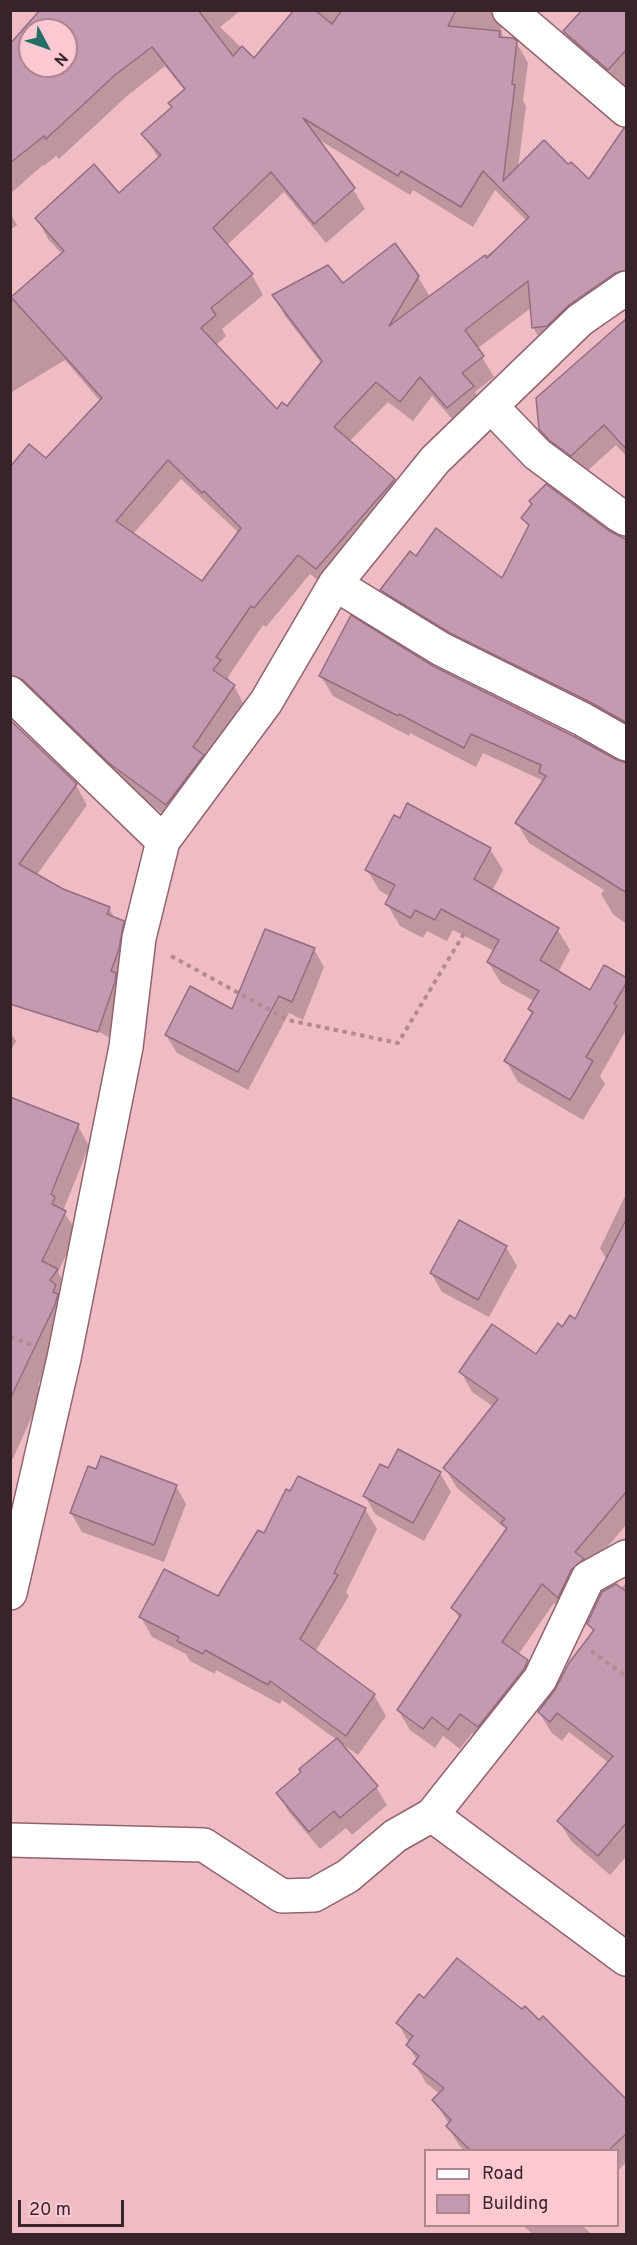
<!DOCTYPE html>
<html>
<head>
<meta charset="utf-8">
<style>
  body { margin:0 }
  #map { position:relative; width:637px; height:2245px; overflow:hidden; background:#efbcc5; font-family:Overpass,sans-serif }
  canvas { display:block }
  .frame { position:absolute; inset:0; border:12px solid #382428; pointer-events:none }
  .legend { position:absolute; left:424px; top:2149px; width:195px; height:78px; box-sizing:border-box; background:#fcc8d2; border:2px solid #ae868e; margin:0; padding:8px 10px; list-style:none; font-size:18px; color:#382428 }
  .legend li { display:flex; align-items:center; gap:12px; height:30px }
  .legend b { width:30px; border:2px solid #ae868e }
  .north { position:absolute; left:18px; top:18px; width:60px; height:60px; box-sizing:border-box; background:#fcc8d2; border:2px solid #ae868e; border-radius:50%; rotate:131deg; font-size:16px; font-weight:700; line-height:24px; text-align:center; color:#382428 }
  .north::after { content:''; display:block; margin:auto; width:21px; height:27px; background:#256e67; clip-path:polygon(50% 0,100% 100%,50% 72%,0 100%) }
  .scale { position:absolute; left:18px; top:2200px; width:106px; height:27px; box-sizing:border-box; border:3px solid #382428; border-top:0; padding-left:8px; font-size:18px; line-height:21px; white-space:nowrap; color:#382428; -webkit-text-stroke:4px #fcc8d2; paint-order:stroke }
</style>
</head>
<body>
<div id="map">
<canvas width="637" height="2245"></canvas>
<div class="frame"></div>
<ul class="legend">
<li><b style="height:8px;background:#fff"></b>Road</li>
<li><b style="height:16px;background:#c59ab1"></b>Building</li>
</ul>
<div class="north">N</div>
<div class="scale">20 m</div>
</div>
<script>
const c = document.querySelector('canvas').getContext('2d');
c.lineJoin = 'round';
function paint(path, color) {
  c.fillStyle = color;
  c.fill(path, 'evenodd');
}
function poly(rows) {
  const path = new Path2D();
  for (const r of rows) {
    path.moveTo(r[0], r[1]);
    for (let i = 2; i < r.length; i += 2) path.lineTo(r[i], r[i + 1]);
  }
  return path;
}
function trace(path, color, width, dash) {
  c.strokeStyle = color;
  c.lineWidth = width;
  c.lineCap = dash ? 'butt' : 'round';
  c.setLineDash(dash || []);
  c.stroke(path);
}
const shadow = poly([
  [41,10,241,10,220,27,254,60,296,10,537,10,533,15,506,19,501,28,503,39,516,42,528,63,523,101,526,106,518,168,568,166,590,181,626,130,626,293,545,348,533,327,532,307,477,349,494,377,475,392,484,407,460,428,432,396,413,421,388,402,349,442,394,480,406,500,328,588,310,574,266,627,263,625,228,677,231,682,230,684,234,686,245,707,178,825,10,699,10,469,46,460,101,402,65,360,10,393,10,299,62,254,48,239,37,218,119,195,159,159,143,134,172,108,185,91,165,66,127,96,59,159,56,156,44,166,43,165,11,193,10,46],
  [30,30,66,30,66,66,30,66],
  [316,138,410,195,413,190,473,227,495,190,527,221,510,238,432,296,429,295,418,277,342,285,274,296,285,316,322,364,287,408,277,411,215,346,226,336,222,329,263,295,252,275,226,246,284,192,326,243,365,209,353,189],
  [181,479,239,533,203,583,133,534],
  [626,10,626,95,576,51,564,31],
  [10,213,17,225,10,230],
  [626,330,626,456,616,445,583,475,552,449,540,428],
  [523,518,626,539,626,735,394,610,382,590,416,558,502,580,529,528],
  [321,676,626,764,626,924,613,914,601,894,604,890,529,843,517,823,544,781,483,753,476,767,410,733,409,736,333,696],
  [10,722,76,785,87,805,36,876,62,891,109,908,115,919,123,922,135,942,113,1040,10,979],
  [490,849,503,870,492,891,557,929,570,950,558,972,591,992,626,980,626,1030,600,1076,605,1084,583,1120,518,1082,506,1061,533,1016,530,1009,534,1001,501,983,488,962,494,951,453,930,447,941,427,931,423,938,400,926,387,904,391,897,380,891,367,870],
  [314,949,324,967,303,1020,289,1013,248,1090,177,1053,166,1035,233,1012],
  [10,1032,16,1041,10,1052],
  [10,1099,78,1126,89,1146,63,1211,77,1232,58,1272,68,1290,66,1326,38,1385,43,1392,10,1465],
  [626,1194,626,1525,588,1570,570,1617,554,1603,518,1655,527,1661,539,1681,490,1746,472,1733,460,1749,443,1736,435,1748,410,1730,398,1710,460,1620,453,1608,507,1530,457,1488,445,1468,494,1407,472,1392,461,1372,537,1356,562,1329,576,1321,607,1260,600,1248],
  [506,1247,517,1266,489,1317,442,1292,431,1273],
  [388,1470,440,1473,451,1492,424,1541,375,1514,365,1496],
  [176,1486,186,1504,164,1562,82,1532,71,1513],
  [365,1509,377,1529,346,1592,349,1596,315,1652,374,1695,386,1716,358,1755,340,1742,376,1787,387,1805,352,1835,346,1828,320,1849,288,1811,278,1793,337,1740,282,1700,280,1704,216,1670,215,1674,190,1661,186,1654,152,1637,141,1617,219,1598,265,1535],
  [626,1583,626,1860,625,1858,610,1875,571,1841,559,1821,609,1763,569,1732,562,1741,551,1732,539,1712,556,1691,594,1633,589,1624],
  [398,2023,626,2102,626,2162,618,2171,618,2150,464,2150,459,2145,447,2126,449,2124,434,2100,440,2094,426,2083,415,2064,417,2061,408,2045,409,2043],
  [523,2226,583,2226,591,2234,533,2234]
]);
const building = poly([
  [40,10,198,10,233,56,242,46,254,58,294,10,315,10,332,24,342,10,456,10,448,26,500,31,499,37,513,38,517,41,512,84,515,85,503,181,544,140,568,164,571,162,589,179,624,128,627,128,627,270,615,273,569,305,547,326,532,328,528,281,465,330,484,356,462,373,474,386,447,408,420,377,400,402,376,382,334,427,395,479,316,569,298,555,254,608,251,606,216,657,221,660,213,670,235,685,193,747,204,755,166,805,110,764,23,680,10,675,10,467,29,444,46,458,102,398,11,297,64,251,35,218,94,164,119,193,161,155,141,134,172,107,168,103,185,89,152,47,115,75,46,139,44,136,10,163,10,44,40,10],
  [30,30,66,30,66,66,30,66,30,30],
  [303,118,398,176,401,171,461,207,483,171,529,217,487,258,485,255,389,326,419,276,395,243,343,283,328,265,272,295,322,361,287,406,282,402,277,409,201,328,216,315,211,308,253,274,213,228,271,172,314,224,355,188,303,118],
  [168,460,202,493,204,491,241,528,202,581,116,521,168,460],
  [582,10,627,10,627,49,608,70,563,31,582,10],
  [627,318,627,450,604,425,571,456,549,440,539,429,536,398,627,318],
  [546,484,608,530,627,540,627,723,590,702,450,633,380,590,410,551,416,556,436,528,502,578,529,525,521,518,532,504,529,501,546,484],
  [351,615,433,666,573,736,617,760,627,763,627,893,515,823,546,776,539,772,541,765,471,734,464,748,399,714,398,716,319,676,351,615],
  [10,720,77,784,19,864,63,889,110,907,107,914,124,921,119,949,111,971,116,973,115,982,98,1032,10,1004,10,720],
  [407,803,491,848,474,879,559,928,540,960,590,990,604,965,627,978,627,982,614,1004,617,1006,586,1057,593,1061,570,1100,504,1061,533,1012,528,1009,539,991,487,962,499,940,441,909,435,920,415,910,411,918,385,904,395,885,365,870,394,815,400,818,407,803],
  [265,929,315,948,292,1002,279,996,238,1072,165,1035,190,986,232,1009,265,929],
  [10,1097,79,1124,51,1194,55,1197,52,1204,66,1211,42,1261,58,1269,50,1280,56,1285,53,1292,58,1294,55,1305,10,1399,10,1097],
  [627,1218,627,1491,575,1552,584,1559,571,1570,558,1598,542,1584,502,1642,528,1660,524,1669,478,1727,460,1714,448,1730,432,1717,423,1729,397,1710,461,1615,451,1608,507,1528,501,1523,505,1519,443,1468,498,1399,459,1372,492,1324,536,1354,558,1323,562,1327,570,1315,575,1319,627,1218],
  [459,1220,507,1246,478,1300,430,1273,459,1220],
  [398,1449,441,1472,413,1523,363,1496,380,1464,388,1468,398,1449],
  [101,1456,177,1485,154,1545,70,1513,88,1466,96,1469,101,1456],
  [298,1476,366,1508,334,1573,338,1575,300,1639,375,1694,346,1736,270,1681,268,1685,205,1650,203,1654,177,1641,179,1637,139,1617,164,1569,218,1596,258,1530,264,1533,286,1489,290,1491,298,1476],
  [616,1584,627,1592,627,1822,598,1856,557,1821,613,1756,557,1713,550,1722,538,1712,555,1690,569,1663,594,1630,587,1624,602,1592,616,1584],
  [337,1738,378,1786,340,1818,334,1811,309,1832,276,1793,301,1772,299,1769,337,1738],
  [457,1958,522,2009,525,2006,539,2020,543,2016,627,2100,627,2133,608,2151,471,2151,446,2126,451,2120,432,2100,444,2088,413,2064,419,2056,406,2045,413,2036,396,2023,419,1994,424,1998,457,1958]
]);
const path = poly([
  [171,956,288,1020,398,1043,465,932],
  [10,1337,33,1345],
  [591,1651,626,1676]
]);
const minor = poly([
  [509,10,626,110],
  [491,406,537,454,619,515,626,519],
  [335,584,441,649,582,719,626,744],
  [10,693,163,841],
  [10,1593,64,1358,126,1047,139,938,163,841,266,702,335,584,435,460,580,320,626,288],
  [432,1815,626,1959],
  [10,1840,204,1845,282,1896,314,1895,348,1876,395,1836,432,1815,540,1679,588,1578,626,1557]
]);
paint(shadow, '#0003');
paint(building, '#c59ab1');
trace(building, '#946c81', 1.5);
trace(minor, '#91646d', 36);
trace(path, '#b38a91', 4, [4.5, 4.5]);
trace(minor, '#fff', 33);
</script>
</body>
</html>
